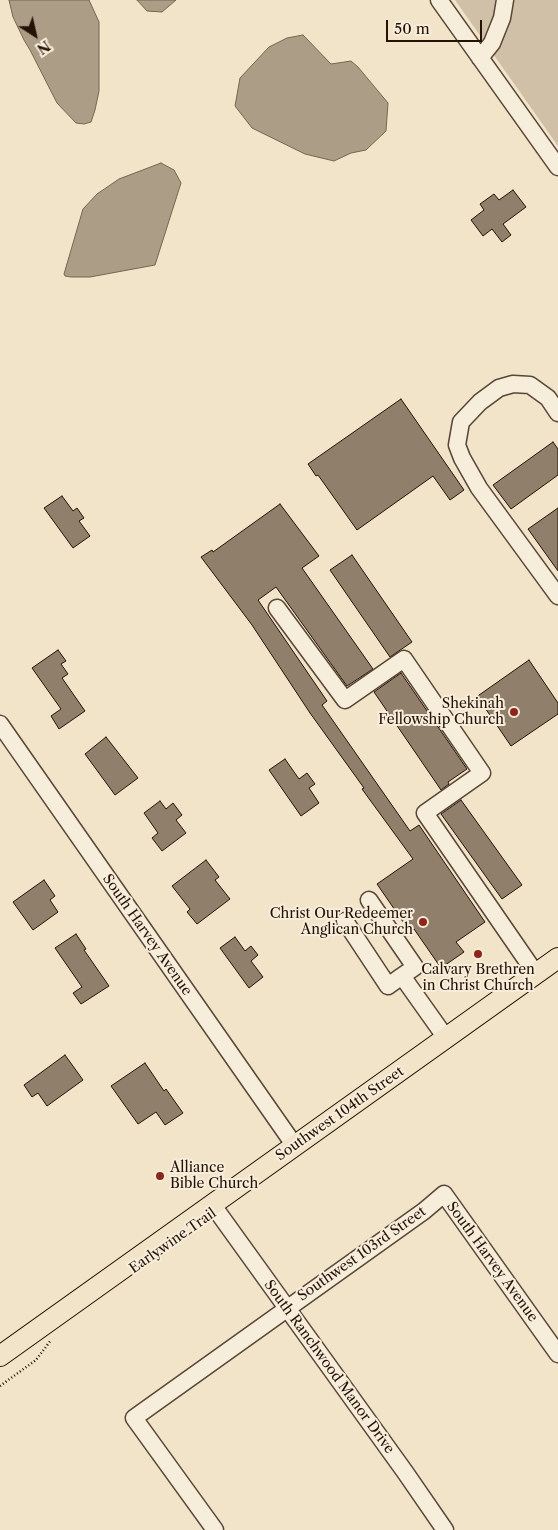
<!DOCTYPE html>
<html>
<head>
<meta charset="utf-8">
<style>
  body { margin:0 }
  #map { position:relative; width:558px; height:1530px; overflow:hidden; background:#f2e4c8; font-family:"Libre Caslon Text",serif }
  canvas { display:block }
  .north { position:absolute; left:10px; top:10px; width:50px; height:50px; -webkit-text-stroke:4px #f7eddb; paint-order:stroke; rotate:145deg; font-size:14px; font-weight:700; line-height:20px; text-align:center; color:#251205 }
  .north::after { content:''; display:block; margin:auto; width:18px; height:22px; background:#251205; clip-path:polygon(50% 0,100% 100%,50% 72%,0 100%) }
  .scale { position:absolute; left:386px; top:20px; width:96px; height:22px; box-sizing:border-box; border:2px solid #251205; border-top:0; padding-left:6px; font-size:15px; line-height:18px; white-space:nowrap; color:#251205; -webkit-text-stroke:4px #f7eddb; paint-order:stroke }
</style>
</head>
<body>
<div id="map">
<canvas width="558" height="1530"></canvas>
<div class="north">N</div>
<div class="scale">50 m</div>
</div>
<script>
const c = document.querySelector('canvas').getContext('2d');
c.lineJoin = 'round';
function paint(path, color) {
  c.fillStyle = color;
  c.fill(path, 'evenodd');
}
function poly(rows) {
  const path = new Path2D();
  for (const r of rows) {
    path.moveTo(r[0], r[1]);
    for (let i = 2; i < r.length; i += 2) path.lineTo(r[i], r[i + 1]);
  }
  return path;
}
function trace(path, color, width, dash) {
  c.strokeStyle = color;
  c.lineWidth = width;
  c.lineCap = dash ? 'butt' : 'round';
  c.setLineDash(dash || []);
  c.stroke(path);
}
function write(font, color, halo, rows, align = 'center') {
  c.font = font + ' "Libre Caslon Text",serif';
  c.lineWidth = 4;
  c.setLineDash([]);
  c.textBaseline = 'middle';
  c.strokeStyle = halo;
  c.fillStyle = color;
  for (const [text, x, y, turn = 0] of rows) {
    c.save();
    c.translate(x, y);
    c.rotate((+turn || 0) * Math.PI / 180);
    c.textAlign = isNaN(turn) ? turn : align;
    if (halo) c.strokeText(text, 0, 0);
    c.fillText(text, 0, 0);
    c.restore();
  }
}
const green = poly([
  [455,0,558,0,558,146]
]);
const water = poly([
  [9,0,89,0,99,22,99,91,95,110,91,122,84,124,76,123,57,103,30,50,24,40,13,17,9,0],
  [137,0,176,0,162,12,147,11,137,0],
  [303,35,331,64,351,61,358,67,388,103,386,131,366,150,351,153,334,161,305,154,252,128,235,106,240,78,269,47,287,38,303,35],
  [161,163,174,170,181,183,155,265,90,277,71,277,65,276,64,274,83,209,97,194,119,179,161,163]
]);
const building = poly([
  [513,190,526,207,503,224,511,235,502,242,492,229,483,236,471,220,484,210,480,204,494,194,499,200,513,190],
  [401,399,464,490,450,500,433,476,357,530,318,475,316,476,308,464,401,399],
  [553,442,558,449,558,475,511,509,493,485,553,442],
  [62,496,73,511,77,508,84,518,79,521,90,536,73,548,44,508,62,496],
  [280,504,319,556,302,568,373,669,347,686,276,587,258,600,327,701,322,705,410,831,419,825,485,922,456,942,464,952,441,968,414,929,410,932,377,884,413,859,362,789,364,788,310,713,252,625,201,557,212,550,213,552,280,504],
  [558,508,558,571,528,529,558,508],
  [352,555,412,642,390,657,330,570,352,555],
  [58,650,66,661,61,664,68,674,62,678,85,711,59,729,51,716,61,709,32,668,58,650],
  [529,660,558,703,558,714,511,746,483,705,478,708,472,700,529,660],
  [401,673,467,769,448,782,449,784,441,790,374,692,401,673],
  [106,737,138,778,115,795,85,754,106,737],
  [285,759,299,779,307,773,315,784,309,788,319,803,301,816,269,770,285,759],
  [461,800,522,885,502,899,441,814,461,800],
  [160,801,166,809,173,803,182,815,176,820,186,833,162,851,152,838,158,833,144,813,160,801],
  [206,860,219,877,215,880,230,899,197,924,187,912,190,909,172,886,206,860],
  [44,880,55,896,50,900,58,912,33,930,13,902,44,880],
  [76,934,86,949,84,950,109,986,81,1004,73,993,82,987,55,948,76,934],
  [235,937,245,951,251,946,258,955,251,961,263,977,249,988,220,948,235,937],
  [65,1055,83,1080,47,1106,38,1093,32,1097,24,1085,65,1055],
  [145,1063,164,1091,166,1089,183,1113,165,1125,156,1112,138,1124,111,1086,145,1063]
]);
const path = poly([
  [0,1386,36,1360,51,1340]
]);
const minor = poly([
  [439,0,558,167],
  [480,58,492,43,502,18,505,0],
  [558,413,548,398,530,385,513,384,499,388,480,402,461,422,457,445,462,458,479,488,558,596],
  [277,608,345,700,404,659,482,773,425,813,536,974],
  [0,724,295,1146],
  [369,900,415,967,402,976],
  [345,921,388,986,402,976,446,1038],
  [212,1204,405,1472,445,1530],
  [215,1530,134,1418,424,1211,444,1194,558,1354]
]);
const major = poly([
  [0,1356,558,958]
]);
const markers = [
  [514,712,5,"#8f2418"],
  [423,922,5,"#8f2418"],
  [478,954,5,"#8f2418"],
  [160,1176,5,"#8f2418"]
];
const poiNames = [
  ["Shekinah",504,704],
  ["Fellowship Church",504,720],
  ["Christ Our Redeemer",413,914],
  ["Anglican Church",413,930],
  ["Calvary Brethren",478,970,"center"],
  ["in Christ Church",478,986,"center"],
  ["Alliance",170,1168,"left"],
  ["Bible Church",170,1184,"left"]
];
const streetNames = [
  ["South Harvey Avenue",147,935,55],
  ["Southwest 104th Street",340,1114,-35],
  ["Earlywine Trail",173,1241,-35],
  ["Southwest 103rd Street",362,1254,-35],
  ["South Harvey Avenue",492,1262,54],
  ["South Ranchwood Manor Drive",329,1367,54]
];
paint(green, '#cfc0a7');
paint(water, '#ac9d86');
trace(water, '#766552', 1);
paint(building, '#907f6a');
trace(building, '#251205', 1);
trace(minor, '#584636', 19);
trace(major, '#251205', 22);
trace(path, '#251205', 2.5, [1, 2.5]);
trace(minor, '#f7eddb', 16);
trace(major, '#f2e4c8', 20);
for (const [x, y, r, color] of markers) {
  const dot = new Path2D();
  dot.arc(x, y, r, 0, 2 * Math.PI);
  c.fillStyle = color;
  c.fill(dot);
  trace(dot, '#f7eddb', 2);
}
write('14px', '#251205', '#f7eddb', poiNames, 'right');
write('14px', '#251205', '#f7eddb', streetNames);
</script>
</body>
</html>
